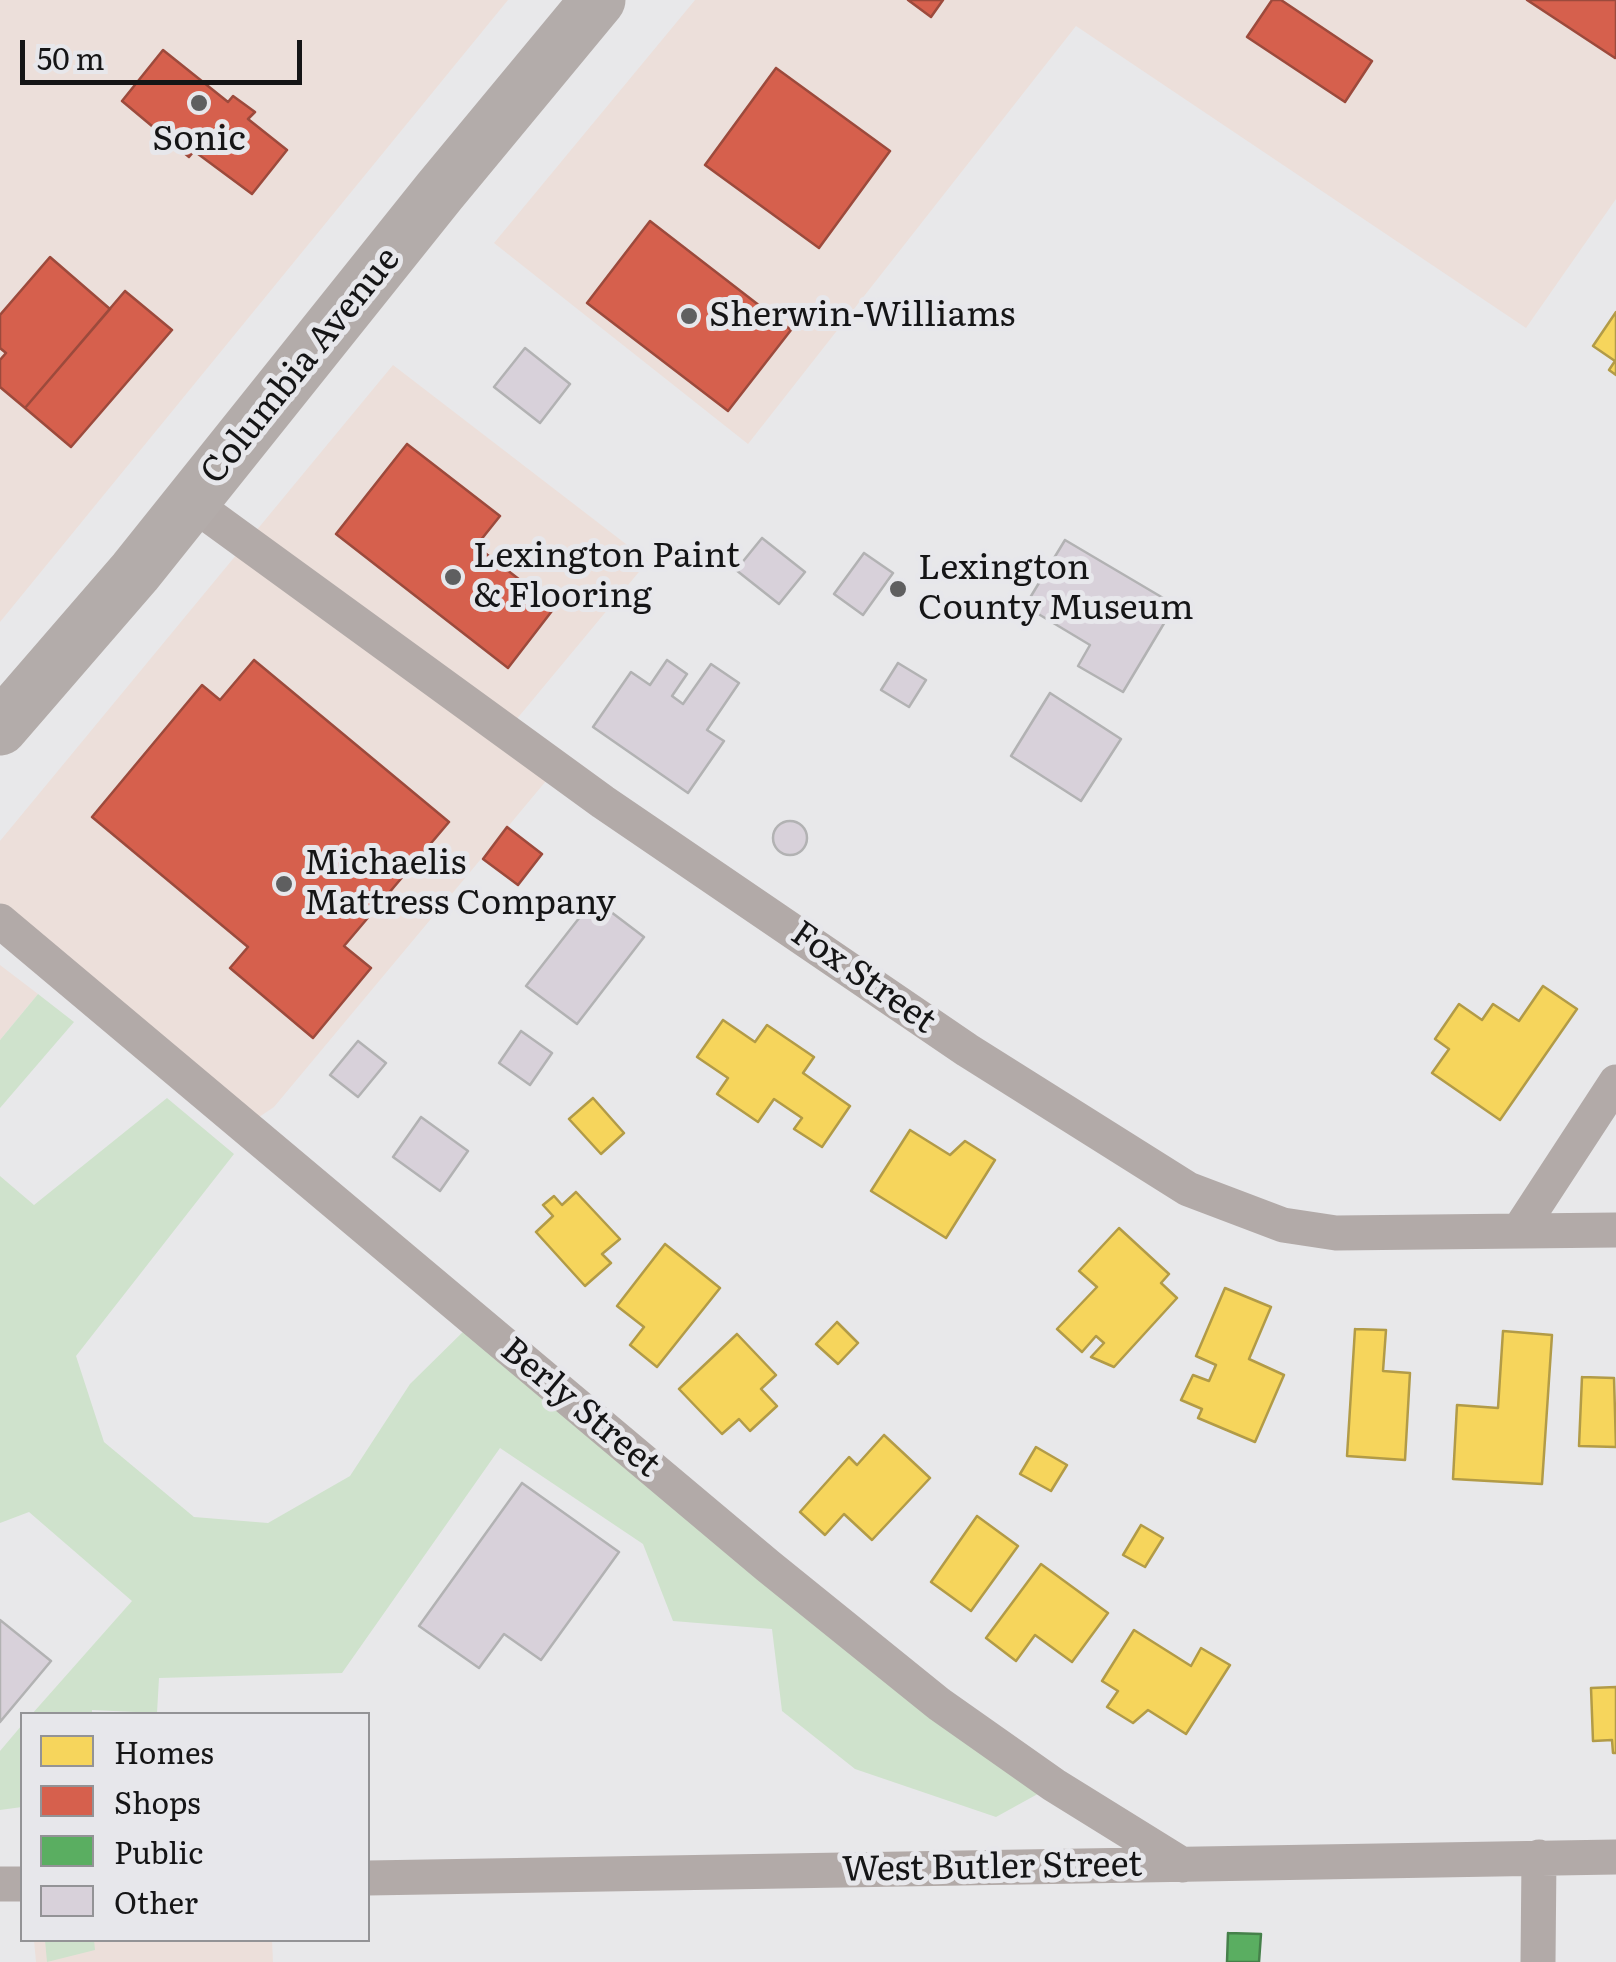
<!DOCTYPE html>
<html>
<head>
<meta charset="utf-8">
<style>
  body { margin:0 }
  #map { position:relative; width:1616px; height:1962px; overflow:hidden; background:#e8e8ea; font-family:Literata,serif }
  canvas { display:block }
  .legend { position:absolute; left:20px; top:1712px; width:350px; height:230px; box-sizing:border-box; background:#e7e7eb; border:2px solid #939396; margin:0; padding:12px 18px; list-style:none; font-size:30px; color:#151516 }
  .legend li { display:flex; align-items:center; gap:20px; height:50px }
  .legend b { width:50px; border:2px solid #939396 }
  .scale { position:absolute; left:20px; top:40px; width:282px; height:45px; box-sizing:border-box; border:5px solid #151516; border-top:0; padding-left:12px; font-size:30px; line-height:35px; white-space:nowrap; color:#151516; -webkit-text-stroke:8px #e7e7eb; paint-order:stroke }
</style>
</head>
<body>
<div id="map">
<canvas width="1616" height="1962"></canvas>
<ul class="legend">
<li><b style="height:28px;background:#f6d55c"></b>Homes</li>
<li><b style="height:28px;background:#d6604d"></b>Shops</li>
<li><b style="height:28px;background:#5aae61"></b>Public</li>
<li><b style="height:28px;background:#d8d1da"></b>Other</li>
</ul>
<div class="scale">50 m</div>
</div>
<script>
const c = document.querySelector('canvas').getContext('2d');
c.lineJoin = 'round';
function paint(path, color) {
  c.fillStyle = color;
  c.fill(path, 'evenodd');
}
function poly(rows) {
  const path = new Path2D();
  for (const r of rows) {
    if (r.length === 3) {
      path.moveTo(r[0] + r[2], r[1]);
      path.arc(r[0], r[1], r[2], 0, 2 * Math.PI);
      continue;
    }
    path.moveTo(r[0], r[1]);
    for (let i = 2; i < r.length; i += 2) path.lineTo(r[i], r[i + 1]);
  }
  return path;
}
function trace(path, color, width, dash) {
  c.strokeStyle = color;
  c.lineWidth = width;
  c.lineCap = dash ? 'butt' : 'round';
  c.setLineDash(dash || []);
  c.stroke(path);
}
function write(font, color, halo, rows, align = 'center') {
  c.font = font + ' Literata,serif';
  c.lineWidth = 10;
  c.setLineDash([]);
  c.textBaseline = 'middle';
  c.strokeStyle = halo;
  c.fillStyle = color;
  for (const [text, x, y, turn = 0] of rows) {
    c.save();
    c.translate(x, y);
    c.rotate((+turn || 0) * Math.PI / 180);
    c.textAlign = isNaN(turn) ? turn : align;
    if (halo) c.strokeText(text, 0, 0);
    c.fillText(text, 0, 0);
    c.restore();
  }
}
const commercial = poly([
  [0,0,508,0,0,622],
  [695,0,1616,0,1616,199,1526,328,1076,26,748,444,494,243],
  [393,365,648,561,496,744,546,781,274,1107,259,1117,0,903,0,841],
  [0,965,38,994,0,1040],
  [34,1940,272,1940,273,1962,36,1962]
]);
const green = poly([
  [38,994,74,1022,0,1108,0,1040],
  [167,1098,234,1154,76,1356,104,1442,194,1517,268,1523,350,1476,410,1384,475,1320,1054,1785,996,1817,855,1769,782,1711,772,1629,673,1621,643,1544,500,1448,342,1673,159,1678,157,1713,92,1710,92,1714,32,1714,132,1601,29,1512,0,1523,0,1176,34,1205],
  [22,1725,22,1807,0,1810,0,1751],
  [45,1940,94,1940,95,1950,47,1962]
]);
const homes = poly([
  [1616,312,1616,375,1609,370,1615,361,1593,346,1616,312],
  [1543,986,1577,1009,1500,1120,1432,1073,1449,1049,1435,1039,1459,1004,1482,1020,1493,1004,1519,1021,1543,986],
  [723,1020,755,1042,767,1025,814,1057,803,1073,850,1106,822,1147,794,1129,802,1118,774,1099,758,1122,717,1094,728,1078,697,1057,723,1020],
  [593,1098,624,1133,601,1154,569,1119,593,1098],
  [910,1130,950,1155,965,1141,995,1160,946,1238,871,1191,910,1130],
  [576,1192,620,1239,602,1254,611,1263,585,1286,536,1232,553,1216,543,1205,554,1196,562,1205,576,1192],
  [1119,1228,1169,1274,1161,1283,1177,1298,1114,1367,1091,1357,1104,1343,1096,1336,1082,1352,1057,1329,1097,1287,1079,1271,1119,1228],
  [665,1244,720,1288,657,1367,630,1345,644,1327,617,1306,665,1244],
  [1225,1288,1271,1307,1249,1359,1284,1375,1255,1442,1198,1418,1202,1409,1181,1400,1193,1375,1209,1381,1216,1365,1196,1356,1225,1288],
  [837,1322,858,1343,838,1364,816,1344,837,1322],
  [1355,1329,1386,1330,1383,1371,1410,1373,1405,1460,1347,1456,1355,1329],
  [1503,1331,1552,1335,1542,1484,1453,1479,1457,1405,1498,1408,1503,1331],
  [737,1334,776,1375,761,1389,777,1406,750,1431,739,1419,722,1434,679,1389,737,1334],
  [1582,1377,1614,1378,1616,1447,1579,1446,1582,1377],
  [884,1435,930,1478,872,1540,844,1514,825,1535,800,1512,849,1457,857,1465,884,1435],
  [1036,1447,1067,1465,1051,1491,1020,1474,1036,1447],
  [977,1516,1018,1546,971,1611,931,1582,977,1516],
  [1141,1525,1163,1538,1145,1567,1123,1555,1141,1525],
  [1041,1564,1108,1613,1072,1662,1035,1635,1016,1661,986,1638,1041,1564],
  [1134,1630,1191,1666,1201,1648,1230,1665,1186,1734,1148,1710,1133,1723,1107,1707,1118,1691,1102,1681,1134,1630],
  [1616,1687,1616,1753,1613,1753,1612,1740,1593,1741,1591,1688,1616,1687]
]);
const shops = poly([
  [908,0,943,0,931,17,908,0],
  [1272,0,1281,0,1372,61,1345,102,1247,37,1272,0],
  [1527,0,1616,0,1616,56,1615,58,1527,0],
  [163,50,228,102,233,96,255,112,248,119,287,150,252,194,194,151,189,157,122,101,163,50],
  [776,68,890,151,819,248,705,165,776,68],
  [650,221,791,330,728,411,587,303,650,221],
  [50,257,110,309,25,408,0,387,0,360,6,353,0,348,0,315,50,257],
  [125,291,172,330,71,447,25,408,125,291],
  [407,444,500,516,476,546,555,607,508,668,336,534,407,444],
  [254,660,449,822,344,946,371,968,313,1038,230,968,248,947,92,817,202,685,220,700,254,660],
  [507,827,542,854,518,885,483,859,507,827]
]);
const public = poly([
  [1228,1933,1261,1934,1259,1962,1227,1962,1228,1933]
]);
const building = poly([
  [525,348,570,384,540,423,494,387,525,348],
  [762,538,805,572,779,604,736,570,762,538],
  [1065,540,1175,605,1123,692,1078,666,1090,645,1025,606,1065,540],
  [864,553,893,573,863,615,834,594,864,553],
  [667,660,687,674,672,696,683,704,711,664,739,683,707,730,724,741,688,793,593,727,631,672,650,685,667,660],
  [898,663,926,680,909,707,881,690,898,663],
  [1050,693,1121,739,1081,801,1011,756,1050,693],
  [790,838,17],
  [594,899,644,937,577,1024,526,986,594,899],
  [521,1031,552,1053,530,1085,499,1063,521,1031],
  [358,1041,386,1063,358,1097,330,1075,358,1041],
  [421,1117,468,1151,440,1191,393,1157,421,1117],
  [522,1483,619,1552,541,1660,504,1634,479,1668,419,1626,522,1483],
  [0,1620,51,1661,0,1722,0,1620]
]);
const minor = poly([
  [192,503,603,802,967,1050,1188,1189,1283,1225,1336,1233,1616,1230],
  [0,921,768,1566,939,1704,1054,1785,1183,1865],
  [1520,1229,1616,1082],
  [368,1878,1616,1857],
  [0,1884,22,1884],
  [1538,1962,1539,1857]
]);
const primary = poly([
  [0,728,135,572,439,192,598,0]
]);
const markers = [
  [199,103,10,"#5f5f60"],
  [689,316,10,"#5f5f60"],
  [453,577,10,"#5f5f60"],
  [898,589,10,"#5f5f60"],
  [284,884,10,"#5f5f60"]
];
const poiNames = [
  ["Sonic",199,140,"center"],
  ["Sherwin-Williams",709,316],
  ["Lexington Paint",473,557],
  ["& Flooring",473,597],
  ["Lexington",918,569],
  ["County Museum",918,609],
  ["Michaelis",304,864],
  ["Mattress Company",304,904]
];
const streetNames = [
  ["Columbia Avenue",301,366,-51],
  ["Fox Street",863,978,35],
  ["Berly Street",580,1408,40],
  ["West Butler Street",992,1868,-1]
];
paint(commercial, '#ecdfda');
paint(green, '#cfe2cc');
paint(homes, '#f6d55c');
trace(homes, '#b29b47', 2.5);
paint(shops, '#d6604d');
trace(shops, '#9c4a3c', 2.5);
paint(public, '#5aae61');
trace(public, '#45804a', 2.5);
paint(building, '#d8d1da');
trace(building, '#b2b2b3', 2.5);
trace(minor, '#b2aaa8', 35);
trace(primary, '#b3acaa', 55);
for (const [x, y, r, color] of markers) {
  const dot = new Path2D();
  dot.arc(x, y, r, 0, 2 * Math.PI);
  c.fillStyle = color;
  c.fill(dot);
  trace(dot, '#e7e7eb', 4);
}
write('35px', '#151516', '#e7e7eb', poiNames, 'left');
write('35px', '#151516', '#e7e7eb', streetNames);
</script>
</body>
</html>
